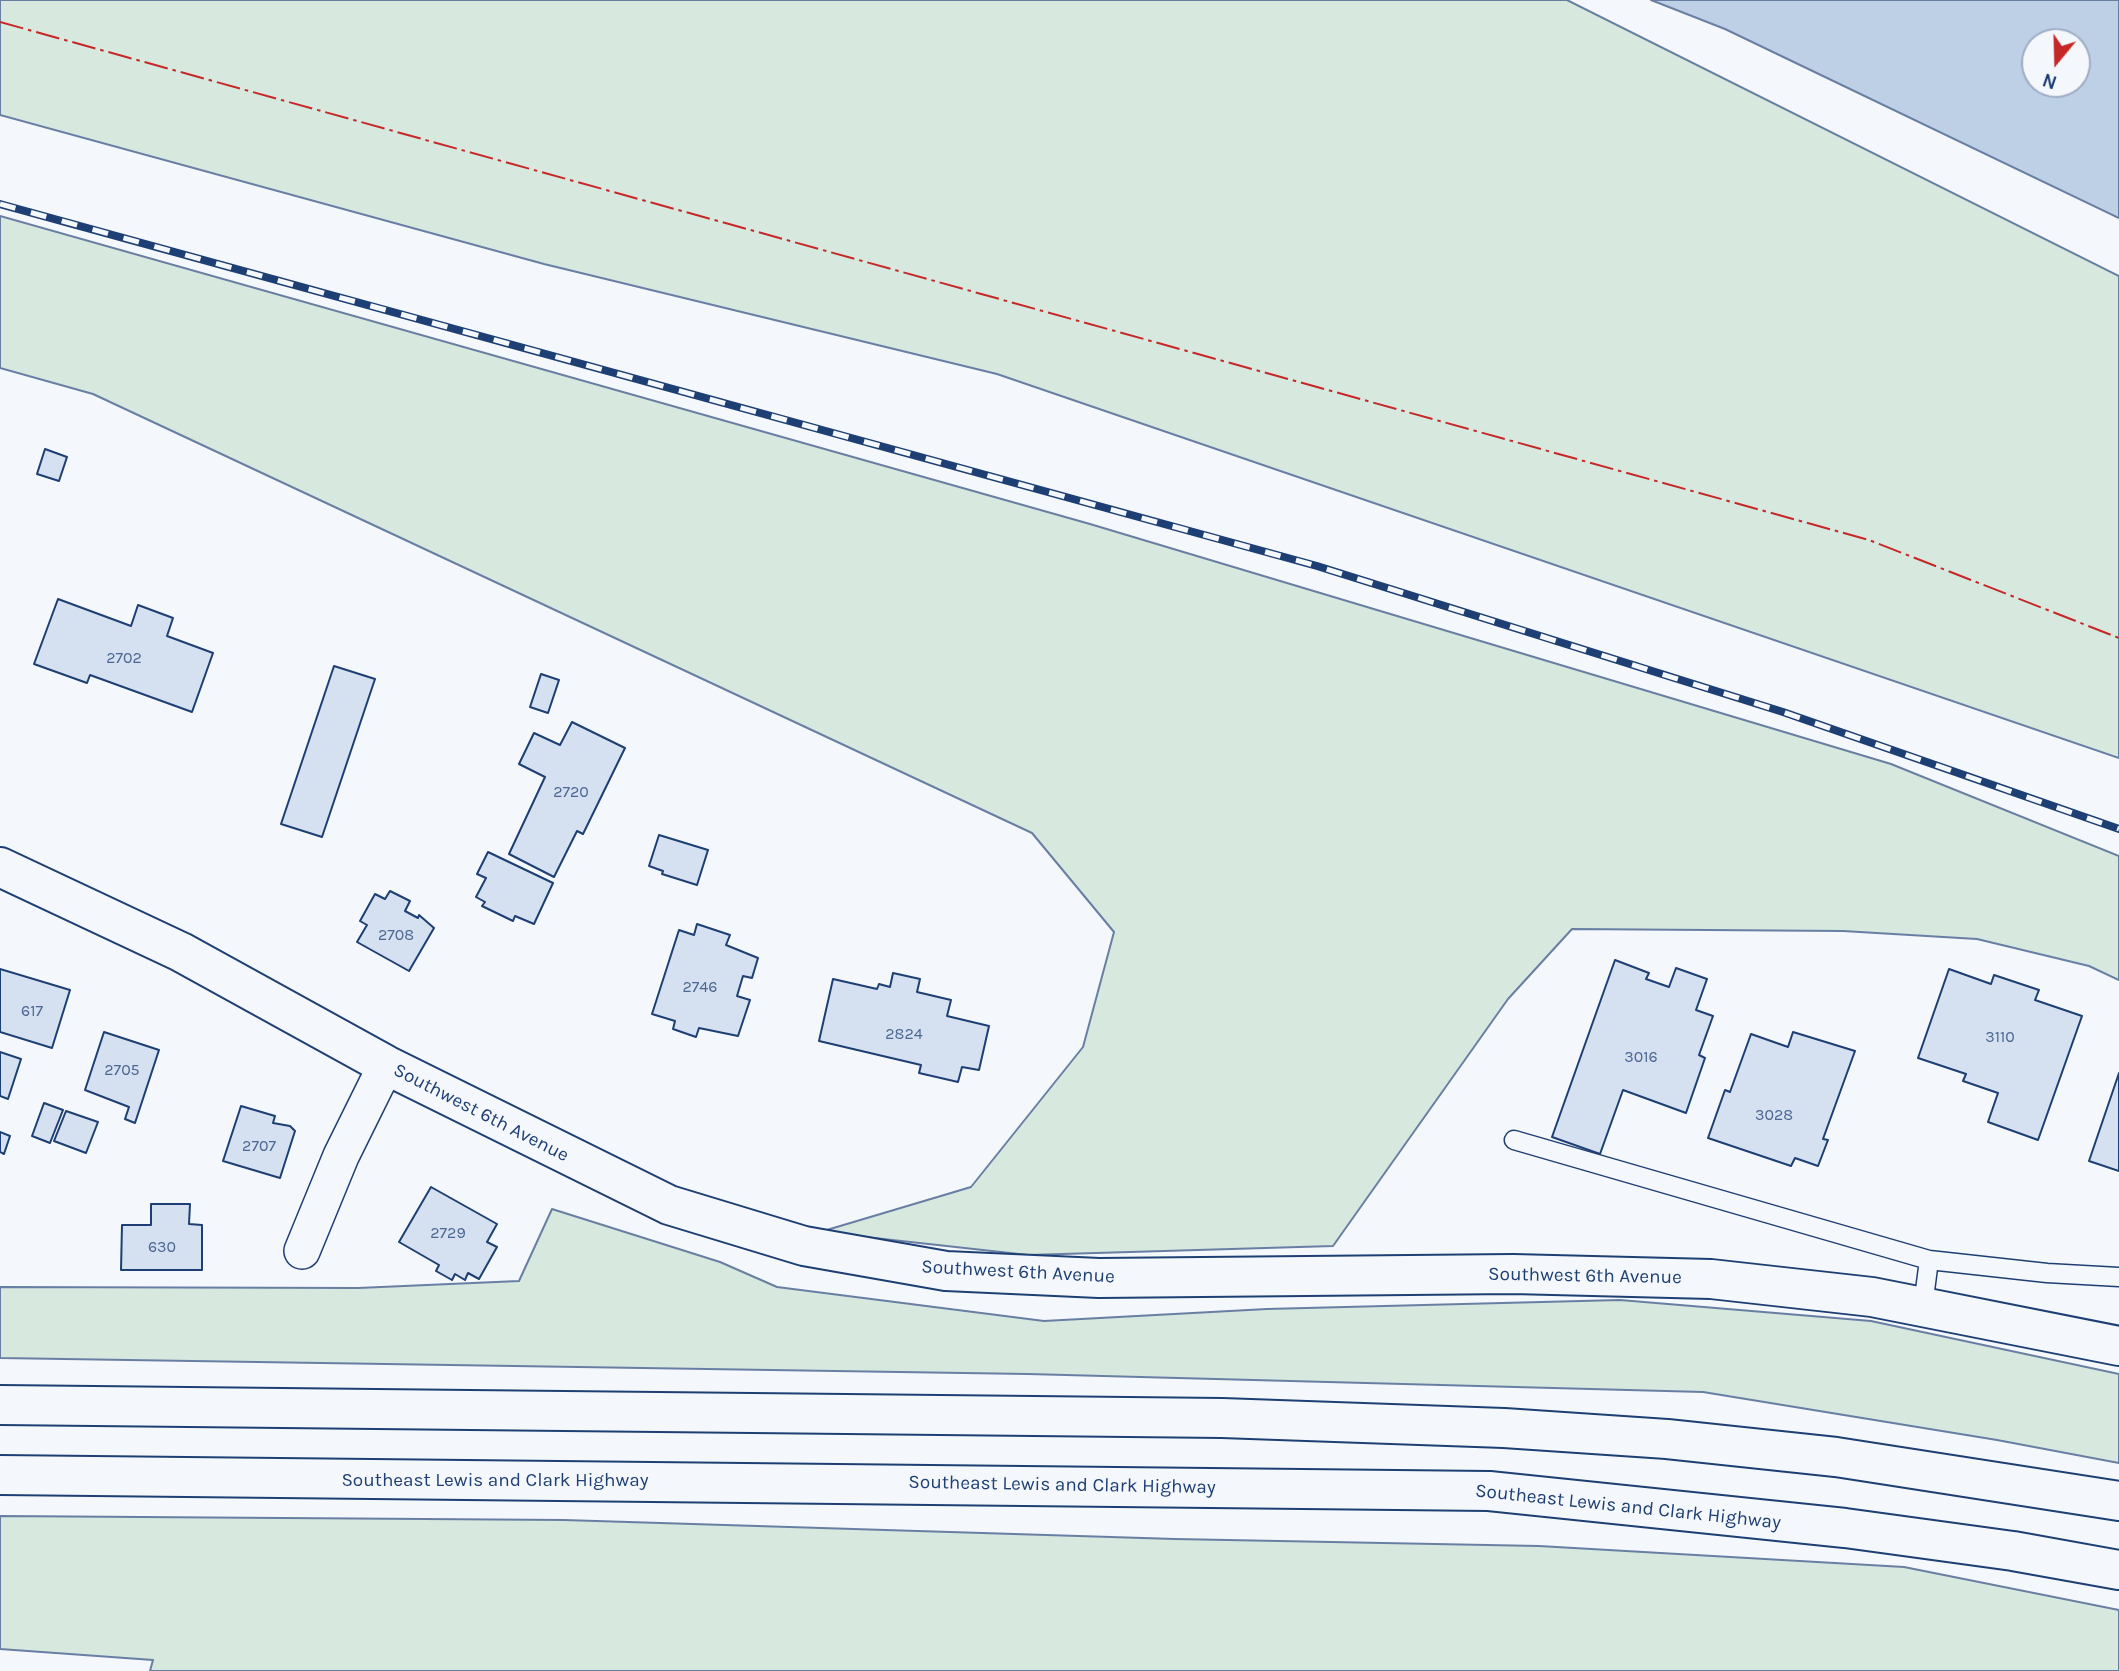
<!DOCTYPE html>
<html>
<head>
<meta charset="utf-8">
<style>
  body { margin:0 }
  #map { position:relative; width:2119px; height:1671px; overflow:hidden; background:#f4f7fb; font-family:Karla,sans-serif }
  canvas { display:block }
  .north { position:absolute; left:2021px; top:28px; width:70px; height:70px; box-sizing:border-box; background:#f4f7fb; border:2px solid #9eadc5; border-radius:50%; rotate:199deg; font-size:19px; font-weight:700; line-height:28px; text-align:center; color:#1d3f73 }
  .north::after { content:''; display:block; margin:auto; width:24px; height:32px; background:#c62828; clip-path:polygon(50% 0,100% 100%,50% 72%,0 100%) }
</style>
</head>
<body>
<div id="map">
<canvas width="2119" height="1671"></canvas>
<div class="north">N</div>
</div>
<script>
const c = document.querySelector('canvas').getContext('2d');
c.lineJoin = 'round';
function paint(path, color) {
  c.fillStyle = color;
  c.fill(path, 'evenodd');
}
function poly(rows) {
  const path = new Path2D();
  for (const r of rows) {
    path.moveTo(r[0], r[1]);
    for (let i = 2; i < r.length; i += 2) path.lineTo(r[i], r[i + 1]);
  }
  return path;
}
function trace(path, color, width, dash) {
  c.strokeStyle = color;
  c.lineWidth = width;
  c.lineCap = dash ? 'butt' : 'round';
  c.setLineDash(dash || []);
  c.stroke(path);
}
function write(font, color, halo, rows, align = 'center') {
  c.font = font + ' Karla,sans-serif';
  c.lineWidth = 5;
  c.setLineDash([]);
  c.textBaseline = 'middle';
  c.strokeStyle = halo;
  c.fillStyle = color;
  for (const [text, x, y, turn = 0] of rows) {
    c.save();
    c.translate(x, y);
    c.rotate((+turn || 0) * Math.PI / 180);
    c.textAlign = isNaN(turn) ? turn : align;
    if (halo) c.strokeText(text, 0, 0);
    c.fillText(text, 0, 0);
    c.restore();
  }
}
const green = poly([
  [0,0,1567,0,2119,276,2119,758,997,374,544,264,0,115,0,0],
  [0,216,1090,524,1891,764,2119,856,2119,980,2089,966,1977,939,1843,931,1572,929,1508,999,1333,1246,1028,1255,820,1232,971,1187,1083,1047,1114,932,1032,833,93,394,0,368,0,216],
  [552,1209,720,1262,777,1287,1044,1321,1267,1309,1620,1300,1871,1321,2119,1374,2119,1463,1997,1440,1703,1392,1028,1374,0,1358,0,1287,358,1288,519,1281,552,1209],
  [0,1516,564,1520,1175,1539,1539,1546,1904,1567,2119,1610,2119,1671,150,1671,153,1660,0,1649,0,1516]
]);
const water = poly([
  [1651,0,2119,0,2119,218,1725,29,1651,0],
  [2035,42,2077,42,2077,84,2035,84,2035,42]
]);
const building = poly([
  [45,449,67,457,59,481,37,474,45,449],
  [58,599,131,626,138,605,173,618,167,636,213,653,192,712,90,675,87,683,34,664,58,599],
  [334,666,375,679,322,837,281,824,334,666],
  [541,674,559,680,548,713,530,707,541,674],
  [572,722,625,748,583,834,577,831,554,877,509,854,545,777,519,764,534,733,560,745,572,722],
  [659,835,708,850,697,885,662,874,663,871,649,866,659,835],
  [488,852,553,883,534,924,515,916,513,921,482,906,485,902,476,897,486,878,477,874,488,852],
  [390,891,410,901,405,911,418,918,419,915,434,928,409,971,357,942,367,925,360,921,375,894,385,899,390,891],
  [697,924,730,935,726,945,758,958,752,978,743,976,737,996,750,1000,738,1036,699,1028,696,1037,673,1029,675,1021,652,1014,679,930,694,935,697,924],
  [1615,960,1649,973,1646,979,1669,987,1676,968,1707,979,1696,1010,1713,1016,1699,1055,1705,1058,1686,1113,1623,1090,1600,1154,1552,1137,1615,960],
  [0,969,70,990,52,1048,0,1032,0,969],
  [1949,969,1991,984,1994,975,2039,990,2035,1000,2082,1016,2038,1140,1988,1122,1998,1093,1963,1081,1966,1074,1918,1058,1949,969],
  [893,973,920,979,917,992,951,1000,947,1016,989,1026,979,1070,962,1067,958,1082,919,1073,921,1065,819,1041,833,979,877,989,879,984,890,987,893,973],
  [104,1032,159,1050,135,1123,125,1119,129,1107,85,1090,104,1032],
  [1793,1032,1855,1051,1823,1139,1828,1140,1818,1166,1795,1158,1791,1166,1708,1138,1725,1090,1730,1092,1751,1034,1788,1047,1793,1032],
  [0,1052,21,1059,8,1099,0,1096,0,1052],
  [2119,1073,2119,1171,2089,1161,2119,1073],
  [44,1103,63,1110,50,1143,32,1136,44,1103],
  [241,1106,275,1116,273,1123,290,1126,295,1131,280,1178,223,1161,241,1106],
  [66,1111,98,1122,86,1153,54,1141,66,1111],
  [0,1132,10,1136,4,1154,0,1152,0,1132],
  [431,1187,497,1224,487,1242,497,1247,479,1279,468,1273,465,1280,455,1274,452,1280,436,1271,439,1265,399,1242,431,1187],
  [151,1204,190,1204,189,1224,202,1225,202,1270,121,1270,122,1225,151,1225,151,1204]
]);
const lane = poly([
  [1514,1140,1929,1260,1923,1306],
  [1929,1260,2047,1273,2119,1277]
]);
const street = poly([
  [302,1251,341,1156,386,1065]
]);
const secondary = poly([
  [0,867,181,952,386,1065,669,1205,804,1246,946,1271,1099,1278,1513,1274,1711,1279,1872,1297,2119,1346]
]);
const highway = poly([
  [0,1405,1222,1418,1504,1428,1667,1439,1836,1457,2119,1501],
  [0,1475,1489,1491,1845,1528,2013,1551,2119,1570]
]);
const rail = poly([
  [0,204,1317,566,1783,712,2119,829]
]);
const power = poly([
  [0,22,1869,540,2119,638]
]);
const numberNames = [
  ["2702",124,658],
  ["2720",571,792],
  ["2708",396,935],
  ["2746",700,987],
  ["617",32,1011],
  ["2824",904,1034],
  ["3110",2000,1037],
  ["3016",1641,1057],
  ["2705",122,1070],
  ["3028",1774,1115],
  ["2707",259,1146],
  ["2729",448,1233],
  ["630",162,1247]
];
const streetNames = [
  ["Southwest 6th Avenue",481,1113,27],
  ["Southwest 6th Avenue",1018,1272,3],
  ["Southwest 6th Avenue",1585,1276,1],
  ["Southeast Lewis and Clark Highway",495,1481],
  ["Southeast Lewis and Clark Highway",1062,1485,1],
  ["Southeast Lewis and Clark Highway",1628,1507,6]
];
paint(green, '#d7e8df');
trace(green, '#687fa3', 2);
paint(water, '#bed0e5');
trace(water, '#687fa3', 2);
paint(building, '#d5e0f0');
trace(building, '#1d3f73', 2);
trace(lane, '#1d3f73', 21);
trace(street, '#1d3f73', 38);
trace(secondary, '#1d3f73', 42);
trace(highway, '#1d3f73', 42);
trace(lane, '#f4f7fb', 18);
trace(street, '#f4f7fb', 35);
trace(secondary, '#f4f7fb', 38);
trace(highway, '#f4f7fb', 38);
trace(rail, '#1d3f73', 8);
trace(rail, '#f4f7fb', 5, [16]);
trace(power, '#c62828', 2, [24, 5, 3.5, 5]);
write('16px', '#4b6792', null, numberNames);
write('19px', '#1d3f73', '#f4f7fb', streetNames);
</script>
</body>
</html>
